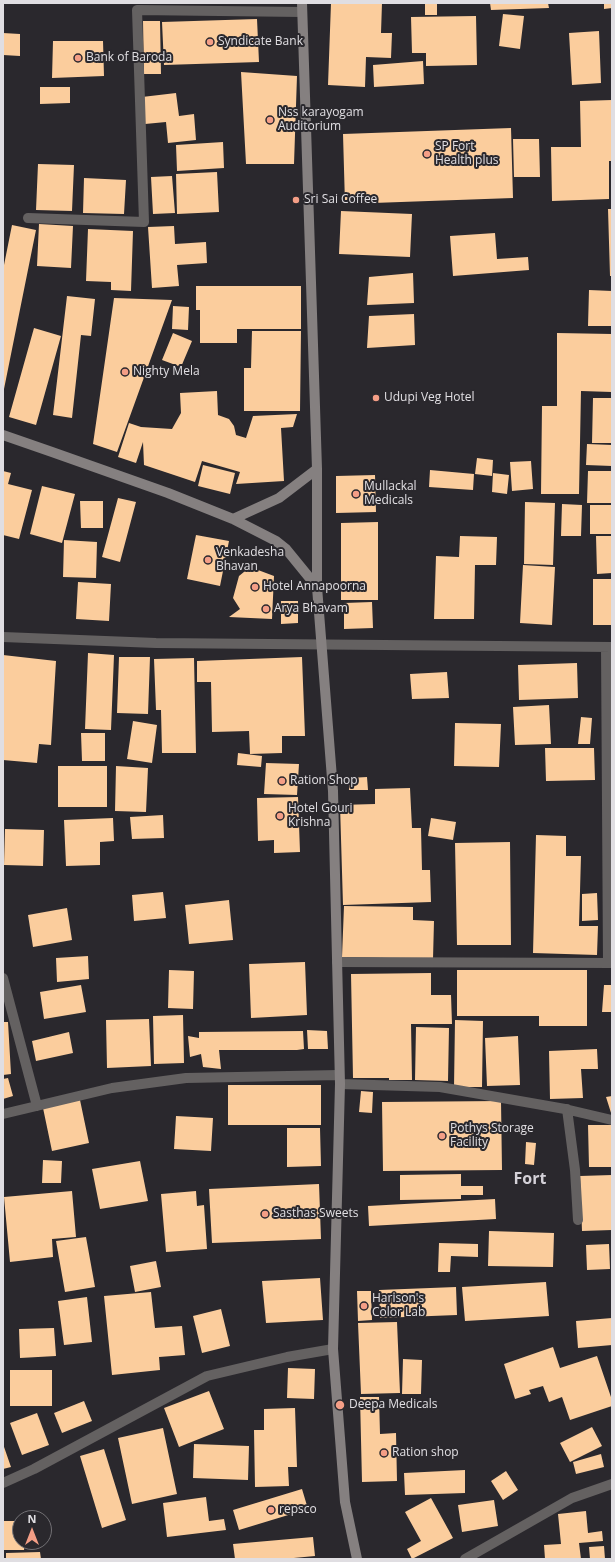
<!DOCTYPE html>
<html>
<head>
<meta charset="utf-8">
<style>
  body { margin:0 }
  #map { position:relative; width:615px; height:1562px; overflow:hidden; background:#2a282d; font-family:"Open Sans",sans-serif }
  canvas { display:block }
  .frame { position:absolute; inset:0; border:4px solid #e0dee2; pointer-events:none }
  .north { position:absolute; left:12px; top:1510px; width:40px; height:40px; box-sizing:border-box; background:#2a282d; border:1px solid #737175; border-radius:50%; rotate:0deg; font-size:11px; font-weight:700; line-height:16px; text-align:center; color:#e0dee2 }
  .north::after { content:''; display:block; margin:auto; width:14px; height:18px; background:#f49e86; clip-path:polygon(50% 0,100% 100%,50% 72%,0 100%) }
</style>
</head>
<body>
<div id="map">
<canvas width="615" height="1562"></canvas>
<div class="frame"></div>
<div class="north">N</div>
</div>
<script>
const c = document.querySelector('canvas').getContext('2d');
c.lineJoin = 'round';
function paint(path, color) {
  c.fillStyle = color;
  c.fill(path, 'evenodd');
}
function poly(rows) {
  const path = new Path2D();
  for (const r of rows) {
    path.moveTo(r[0], r[1]);
    for (let i = 2; i < r.length; i += 2) path.lineTo(r[i], r[i + 1]);
  }
  return path;
}
function trace(path, color, width, dash) {
  c.strokeStyle = color;
  c.lineWidth = width;
  c.lineCap = dash ? 'butt' : 'round';
  c.setLineDash(dash || []);
  c.stroke(path);
}
function write(font, color, halo, rows, align = 'center') {
  c.font = font + ' "Open Sans",sans-serif';
  c.lineWidth = 4;
  c.setLineDash([]);
  c.textBaseline = 'middle';
  c.strokeStyle = halo;
  c.fillStyle = color;
  for (const [text, x, y, turn = 0] of rows) {
    c.save();
    c.translate(x, y);
    c.rotate((+turn || 0) * Math.PI / 180);
    c.textAlign = isNaN(turn) ? turn : align;
    if (halo) c.strokeText(text, 0, 0);
    c.fillText(text, 0, 0);
    c.restore();
  }
}
const building = poly([
  [331,3,382,3,381,33,392,33,391,58,366,57,365,87,328,85],
  [425,3,437,3,437,15,425,15],
  [490,3,548,3,549,8,491,10],
  [604,3,612,3,612,8,604,9],
  [503,14,524,16,520,49,499,46],
  [476,16,477,65,426,66,426,53,412,53,411,17],
  [257,19,259,62,164,65,162,22],
  [143,21,160,21,161,74,144,74],
  [599,31,601,83,572,85,569,33],
  [3,33,20,34,20,56,3,55],
  [53,41,103,41,104,76,52,78],
  [423,61,424,84,374,87,373,65],
  [241,72,297,76,294,164,246,164],
  [40,87,70,87,70,103,40,104],
  [176,93,179,116,194,114,196,140,168,143,166,122,145,124,142,97],
  [612,100,612,161,609,161,609,199,552,201,551,147,581,147,580,101],
  [511,128,513,198,345,204,343,134],
  [513,139,539,139,540,177,514,177],
  [223,142,224,168,177,171,176,145],
  [38,164,74,165,72,211,36,210],
  [217,172,219,212,177,214,176,174],
  [172,176,175,213,153,214,151,177],
  [84,178,126,180,124,214,83,213],
  [608,209,612,209,612,276,610,276],
  [341,211,412,214,410,257,339,254],
  [39,224,73,226,71,268,37,266],
  [12,225,36,230,4,389,3,270],
  [174,226,175,244,206,242,207,263,177,265,179,286,152,288,148,227],
  [88,229,133,231,131,291,111,290,111,282,86,281],
  [495,233,497,259,528,257,529,270,453,276,450,236],
  [413,273,414,303,367,305,369,277],
  [196,286,301,286,301,329,237,329,237,343,200,343,200,310,196,310],
  [589,290,612,291,612,326,588,326],
  [67,296,95,299,91,336,81,335,72,418,53,415],
  [114,298,172,300,117,452,93,444],
  [173,306,189,307,188,330,172,329],
  [414,314,415,345,367,348,369,316],
  [34,328,61,336,36,425,9,417],
  [252,331,301,331,300,411,244,411,244,368,251,368],
  [173,333,192,341,181,367,162,360],
  [557,333,612,334,612,392,581,391,579,494,541,494,542,406,557,406],
  [217,391,218,415,229,419,234,426,236,435,246,438,253,416,297,414,293,427,281,428,284,481,236,484,240,472,202,461,195,482,144,465,143,442,136,463,118,457,129,423,141,427,172,429,181,413,180,393],
  [593,398,612,398,612,443,592,443],
  [587,444,612,445,612,466,586,465],
  [477,458,493,460,492,476,475,474],
  [531,461,533,489,512,491,510,462],
  [203,465,235,473,230,494,198,486],
  [430,470,474,474,473,490,429,487],
  [3,471,11,473,8,484,32,490,19,539,3,535],
  [588,471,612,471,612,503,587,503],
  [493,473,509,475,507,494,492,492],
  [375,475,376,512,336,513,336,476],
  [42,486,75,494,62,543,30,534],
  [118,498,136,502,120,562,102,557],
  [80,501,103,501,103,528,81,528],
  [525,502,555,503,553,565,524,564],
  [562,504,582,505,581,536,561,536],
  [590,505,612,505,612,534,590,534],
  [378,522,378,600,341,600,341,523],
  [196,535,229,541,220,586,187,579],
  [460,536,497,537,496,565,475,565,474,619,434,619,436,556,459,557],
  [596,536,612,536,612,573,597,574],
  [64,540,97,542,96,578,63,577],
  [523,565,555,567,552,625,520,623],
  [250,567,274,576,272,619,229,617,240,609,233,598,239,576],
  [593,579,612,579,612,625,593,625],
  [78,582,111,584,109,621,76,619],
  [281,601,298,601,298,623,281,624],
  [372,602,373,628,344,629,344,603],
  [88,653,114,655,111,730,85,729],
  [3,655,56,661,51,745,39,744,37,763,3,760],
  [119,657,150,657,148,714,117,713],
  [302,657,305,736,282,736,282,753,250,754,249,731,212,732,211,682,197,682,197,661],
  [194,658,196,753,162,753,161,710,156,710,154,659],
  [577,663,578,698,519,700,518,665],
  [447,672,449,698,412,699,410,674],
  [549,705,551,744,515,745,513,707],
  [581,717,592,718,590,744,578,744],
  [133,721,157,725,152,763,127,759],
  [455,723,501,724,499,767,454,766],
  [81,733,105,733,105,761,82,761],
  [545,748,594,748,595,780,546,781],
  [238,753,262,756,261,767,237,765],
  [266,763,299,764,297,795,264,794],
  [58,766,107,766,107,807,58,807],
  [116,766,148,768,146,812,115,811],
  [367,777,368,790,349,790,349,778],
  [410,788,412,828,421,828,422,870,430,870,431,902,343,905,340,805,375,804,375,789],
  [298,797,300,852,274,853,274,840,258,841,257,798],
  [163,815,164,838,132,839,130,817],
  [113,818,114,841,100,842,100,865,66,866,64,820],
  [431,818,456,822,453,840,428,836],
  [5,829,44,830,43,866,4,865],
  [536,835,566,836,566,856,581,856,579,926,598,926,597,955,533,953],
  [510,842,511,945,457,945,455,843],
  [163,892,166,918,134,921,132,895],
  [597,893,598,920,582,921,582,894],
  [229,900,233,940,189,944,185,905],
  [344,906,413,907,413,920,434,921,433,959,342,957],
  [67,908,72,940,33,947,28,915],
  [88,956,89,979,57,982,56,958],
  [305,962,307,1015,251,1018,249,964],
  [169,970,194,971,193,1009,168,1008],
  [457,970,587,970,587,1026,539,1026,539,1016,457,1016],
  [431,973,431,995,451,995,452,1024,411,1024,412,1080,389,1080,389,1078,353,1078,351,974],
  [81,985,86,1012,44,1019,40,992],
  [604,985,612,985,612,1012,602,1012],
  [183,1015,184,1063,154,1064,153,1016],
  [149,1019,151,1066,107,1068,106,1020],
  [455,1020,483,1021,482,1087,454,1087],
  [3,1022,8,1022,11,1074,3,1075],
  [416,1027,449,1028,448,1081,415,1080],
  [307,1030,327,1031,328,1049,308,1049],
  [303,1031,304,1049,297,1050,219,1050,221,1069,203,1067,201,1054,190,1057,188,1036,199,1038,199,1032],
  [69,1032,73,1053,36,1061,32,1041],
  [518,1036,520,1085,487,1086,485,1038],
  [597,1049,598,1069,581,1069,583,1098,550,1099,549,1051],
  [8,1078,13,1096,3,1099,3,1079],
  [228,1085,321,1085,321,1125,228,1125],
  [361,1091,373,1092,372,1113,359,1112],
  [612,1096,612,1116,606,1097],
  [80,1100,89,1143,52,1151,43,1108],
  [501,1101,502,1170,383,1171,382,1102],
  [176,1116,213,1118,211,1151,174,1149],
  [588,1125,612,1125,612,1167,589,1167],
  [287,1128,320,1128,321,1166,287,1167],
  [526,1142,536,1143,534,1165,525,1164],
  [43,1160,62,1161,61,1183,42,1183],
  [140,1161,148,1201,100,1209,92,1169],
  [461,1174,461,1186,483,1186,483,1195,461,1195,461,1199,400,1200,400,1175],
  [612,1175,612,1230,582,1231,580,1176],
  [319,1184,321,1239,212,1243,209,1189],
  [72,1191,76,1237,52,1239,53,1257,10,1262,4,1197],
  [196,1191,197,1206,204,1205,207,1249,166,1252,161,1194],
  [495,1199,496,1219,369,1226,368,1206],
  [489,1231,554,1233,553,1267,488,1266],
  [86,1237,95,1287,65,1292,56,1241],
  [439,1243,478,1244,478,1257,451,1256,450,1272,438,1272],
  [609,1244,610,1269,587,1270,586,1245],
  [156,1261,161,1287,135,1292,130,1266],
  [320,1278,323,1320,266,1323,262,1281],
  [546,1282,549,1316,465,1321,462,1287],
  [456,1287,457,1315,380,1318,379,1290],
  [357,1291,371,1291,372,1320,358,1321],
  [151,1292,155,1328,182,1326,185,1355,159,1357,160,1370,112,1375,104,1296],
  [87,1297,92,1342,64,1345,58,1301],
  [221,1309,230,1346,202,1353,193,1316],
  [612,1318,612,1345,578,1348,576,1321],
  [397,1322,400,1393,361,1394,358,1323],
  [54,1328,56,1356,20,1358,19,1329],
  [553,1347,560,1368,597,1356,612,1400,612,1406,570,1420,562,1397,549,1402,543,1386,529,1390,531,1394,515,1399,504,1364],
  [403,1359,422,1360,421,1394,402,1394],
  [288,1368,315,1369,314,1399,287,1398],
  [10,1370,52,1370,52,1406,10,1406],
  [209,1391,224,1429,179,1447,164,1408],
  [360,1397,379,1397,380,1434,396,1433,397,1481,362,1482],
  [84,1401,92,1421,62,1433,54,1413],
  [295,1408,297,1467,288,1467,289,1486,255,1487,254,1430,264,1430,264,1409],
  [37,1413,49,1445,22,1455,10,1423],
  [592,1427,602,1446,570,1462,560,1443],
  [163,1428,177,1494,132,1504,118,1438],
  [3,1444,11,1467,3,1469],
  [194,1444,249,1446,248,1480,193,1478],
  [104,1449,126,1520,102,1528,80,1456],
  [601,1454,604,1467,576,1474,573,1462],
  [465,1470,465,1493,405,1495,404,1473],
  [506,1471,518,1490,503,1500,491,1481],
  [302,1489,308,1509,239,1530,233,1510],
  [206,1497,209,1521,224,1519,226,1530,167,1537,163,1503],
  [431,1498,453,1538,412,1559,407,1549,421,1541,405,1512],
  [494,1500,498,1526,462,1532,458,1505],
  [586,1511,588,1533,602,1531,603,1541,579,1543,581,1559,545,1559,544,1545,561,1544,558,1514],
  [3,1521,20,1521,20,1542,25,1542,24,1550,3,1550],
  [313,1537,315,1556,283,1559,235,1559,233,1544],
  [604,1546,605,1559,590,1559,589,1547],
  [40,1552,41,1559,6,1559,6,1553]
]);
const minor = poly([
  [28,218,144,222,137,10,302,12],
  [3,637,156,643,612,647],
  [606,647,608,963],
  [337,962,612,963],
  [3,978,37,1106],
  [340,1084,440,1087,565,1109,612,1120],
  [567,1109,575,1170,578,1220],
  [3,1114,112,1088,186,1078,339,1075],
  [3,1483,34,1469,207,1376,287,1357,333,1349],
  [465,1559,572,1498,612,1484]
]);
const secondary = poly([
  [302,3,317,469,317,587,333,791,340,1084,333,1349,345,1502,357,1559],
  [3,435,52,452,168,493,233,519,279,498,317,469],
  [233,519,276,541,286,549,317,587]
]);
const markers = [
  [210,42,4,"#f49e86"],
  [78,58,4,"#f49e86"],
  [270,120,4,"#f49e86"],
  [427,154,4,"#f49e86"],
  [296,200,4,"#f49e86"],
  [125,372,4,"#f49e86"],
  [376,398,4,"#f49e86"],
  [356,494,4,"#f49e86"],
  [208,560,4,"#f49e86"],
  [255,587,4,"#f49e86"],
  [266,609,4,"#f49e86"],
  [282,781,4,"#f49e86"],
  [280,816,4,"#f49e86"],
  [442,1136,4,"#f49e86"],
  [265,1214,4,"#f49e86"],
  [364,1306,4,"#f49e86"],
  [340,1405,5,"#f49e86"],
  [384,1453,4,"#f49e86"],
  [271,1510,4,"#f49e86"]
];
const poiNames = [
  ["Syndicate Bank",218,42],
  ["Bank of Baroda",86,58],
  ["Nss karayogam",278,113],
  ["Auditorium",278,127],
  ["SP Fort",435,147],
  ["Health plus",435,161],
  ["Sri Sai Coffee",304,200],
  ["Nighty Mela",133,372],
  ["Udupi Veg Hotel",384,398],
  ["Mullackal",364,487],
  ["Medicals",364,501],
  ["Venkadesha",216,553],
  ["Bhavan",216,567],
  ["Hotel Annapoorna",263,587],
  ["Arya Bhavam",274,609],
  ["Ration Shop",290,781],
  ["Hotel Gouri",288,809],
  ["Krishna",288,823],
  ["Pothys Storage",450,1129],
  ["Facility",450,1143],
  ["Sasthas Sweets",273,1214],
  ["Harison's",372,1299],
  ["Color Lab",372,1313],
  ["Deepa Medicals",349,1405],
  ["Ration shop",392,1453],
  ["repsco",279,1510]
];
const districtNames = [
  ["Fort",530,1179]
];
paint(building, '#fbcd9d');
trace(minor, '#646161', 10);
trace(secondary, '#858080', 10);
for (const [x, y, r, color] of markers) {
  const dot = new Path2D();
  dot.arc(x, y, r, 0, 2 * Math.PI);
  c.fillStyle = color;
  c.fill(dot);
  trace(dot, '#2a282d', 1.5);
}
write('12px', '#e0dee2', '#2a282d', poiNames, 'left');
write('bold 16px', '#d4d1d8', '#2a282d', districtNames);
</script>
</body>
</html>
